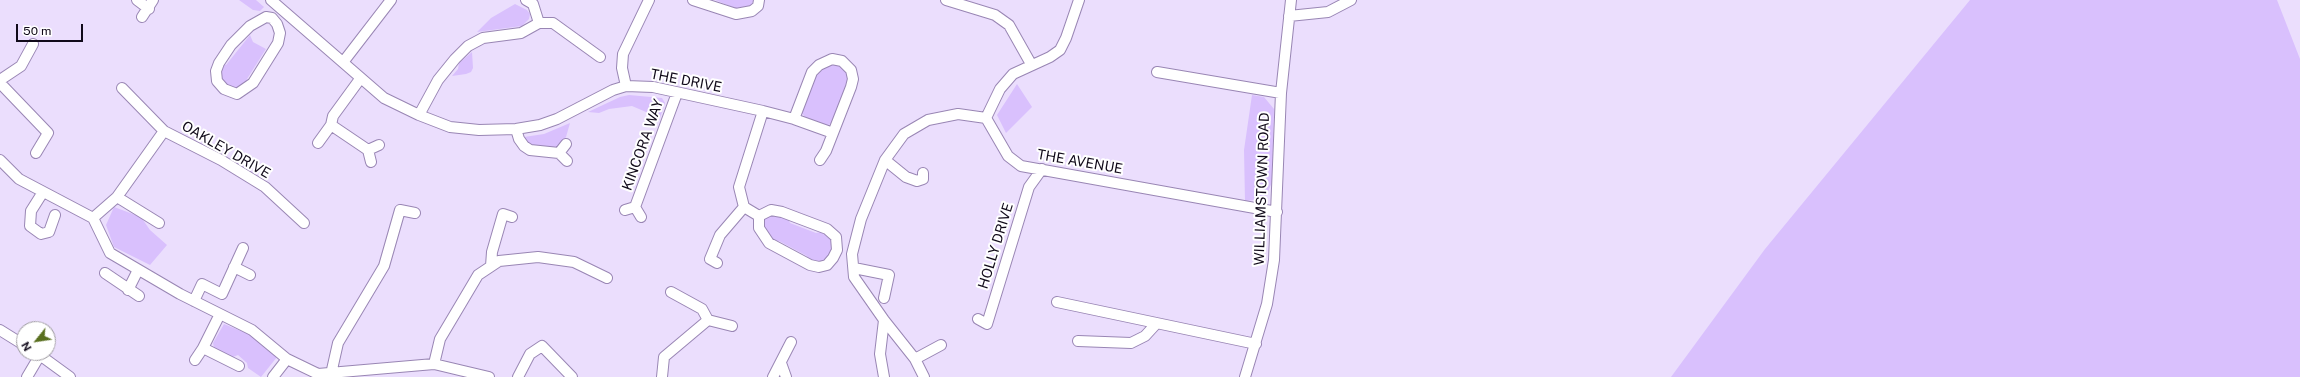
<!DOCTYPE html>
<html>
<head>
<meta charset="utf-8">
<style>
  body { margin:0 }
  #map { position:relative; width:2300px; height:377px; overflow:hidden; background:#ebdefd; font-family:"Public Sans",sans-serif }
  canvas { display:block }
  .north { position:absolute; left:16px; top:321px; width:40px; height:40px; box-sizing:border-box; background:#fff; border:1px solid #a09da3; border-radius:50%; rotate:240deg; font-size:11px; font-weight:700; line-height:16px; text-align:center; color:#110a1a }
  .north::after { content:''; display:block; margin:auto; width:14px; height:18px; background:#596f1f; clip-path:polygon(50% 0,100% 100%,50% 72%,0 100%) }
  .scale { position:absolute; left:16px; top:24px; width:67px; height:18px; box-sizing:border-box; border:2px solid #110a1a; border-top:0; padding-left:5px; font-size:12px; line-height:14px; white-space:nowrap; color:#110a1a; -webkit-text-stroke:3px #fff; paint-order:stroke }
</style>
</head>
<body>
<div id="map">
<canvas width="2300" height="377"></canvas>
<div class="north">N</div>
<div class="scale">50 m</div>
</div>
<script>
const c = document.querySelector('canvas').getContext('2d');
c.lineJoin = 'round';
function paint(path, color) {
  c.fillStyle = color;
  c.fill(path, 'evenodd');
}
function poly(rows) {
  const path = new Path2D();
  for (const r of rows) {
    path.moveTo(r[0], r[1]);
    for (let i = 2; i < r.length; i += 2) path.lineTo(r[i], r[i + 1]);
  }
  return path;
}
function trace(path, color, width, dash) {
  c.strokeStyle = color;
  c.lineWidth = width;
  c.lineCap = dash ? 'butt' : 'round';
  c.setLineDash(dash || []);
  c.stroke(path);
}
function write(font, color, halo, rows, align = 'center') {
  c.font = font + ' "Public Sans",sans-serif';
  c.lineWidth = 4;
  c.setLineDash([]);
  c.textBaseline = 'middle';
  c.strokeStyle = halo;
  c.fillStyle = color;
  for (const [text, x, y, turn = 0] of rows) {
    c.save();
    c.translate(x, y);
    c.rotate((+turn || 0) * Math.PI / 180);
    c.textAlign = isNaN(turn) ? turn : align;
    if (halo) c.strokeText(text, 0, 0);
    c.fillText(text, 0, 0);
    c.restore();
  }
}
const green = poly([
  [239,0,256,0,264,7,260,11,253,10],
  [715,0,754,0,749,8,740,10],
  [1970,0,2277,0,2300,59,2300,377,1671,377,1765,249],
  [515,4,527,10,530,14,529,19,522,26,477,32,491,18],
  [250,35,253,42,266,49,247,79,248,82,235,89,228,88,220,77,223,64,226,65],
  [472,52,473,68,471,72,466,74,452,76,458,69,459,63],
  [832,64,842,67,846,73,849,82,833,122,827,126,805,117,801,112,815,77,827,65],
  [1017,84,1032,107,1006,133,997,115],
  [629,95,662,98,665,103,660,118,632,106,609,109,599,113,588,112,620,97],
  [1252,95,1264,97,1274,109,1272,182,1265,199,1245,201,1244,150],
  [570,123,566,137,555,149,529,146,524,142,524,137,544,134],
  [114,207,141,217,150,230,167,245,150,265,114,247,106,225],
  [769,215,788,218,790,223,816,233,821,232,831,240,833,248,829,257,824,262,816,263,809,261,807,256,779,241,775,241,769,237,764,229,763,221],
  [224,324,251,335,277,357,261,377,248,368,247,363,238,355,233,357,214,348,213,343]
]);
const minor = poly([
  [137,0,149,9],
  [271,0,384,98,419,115,450,127,479,130,516,129,540,125,557,119,613,90,626,86,653,87,763,111,794,119,833,133],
  [526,0,533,4,539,23],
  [693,0,736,14,752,11,758,6,759,0],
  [946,0,995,15,1009,25,1031,64],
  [1289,16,1328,12,1351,0],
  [142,17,153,0],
  [266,17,272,18,277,24,280,33,278,43,253,83,237,94,224,89,217,81,216,71,219,63,231,45,250,26,266,17],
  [344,61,391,0],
  [1157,72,1281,93],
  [0,80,21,66,33,44],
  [0,83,48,133,36,153],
  [626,86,622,68,623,54,649,0],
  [122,88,164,131,221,160,265,187,304,223],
  [419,115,438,80,455,59,468,46,483,38,521,33,539,23,553,23,600,57],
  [986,118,1000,89,1013,74,1050,57,1060,50,1066,38,1079,0],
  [794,119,812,72,819,65,832,59,842,61,851,70,853,79,851,87,826,151,820,160],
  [331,125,368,150,371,162],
  [516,129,519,139,524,146,530,150,559,153,566,144],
  [318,143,331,125,333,116,360,79],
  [368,150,379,145],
  [559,153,567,161],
  [0,160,19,179,93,218,110,253,180,294,252,330,287,359,318,374,434,364,489,377],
  [885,160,906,177,917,181,923,179,923,173],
  [43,192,31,211,30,226,41,234,49,232,55,215],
  [117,197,159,223],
  [635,207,641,217],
  [625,210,635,207,677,93],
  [759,216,771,210,782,212,827,229,836,237,837,250,833,258,827,265,819,267,810,265,769,243,759,228,759,216,744,207,739,187,763,111],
  [93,218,117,197,164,131],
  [717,263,710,259,720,235,744,207],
  [491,266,492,252,503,214,512,217],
  [234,267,250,275],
  [854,268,889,275,884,298],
  [105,273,139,296],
  [128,290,138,270],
  [671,292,702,309,708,320],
  [194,301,202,284,222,294,243,248],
  [1057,302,1256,344],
  [220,314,203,348,239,366],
  [978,319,987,324,1029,187,1042,169],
  [708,320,732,326],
  [884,320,880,354,884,377],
  [0,330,24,345],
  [1078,341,1131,343,1145,336,1156,324],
  [37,353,70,377],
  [915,359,941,345],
  [195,360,203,348],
  [781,363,786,377],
  [434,364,440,339,462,302,478,275,499,261,538,257,574,262,607,278],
  [331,374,338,343,384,266,400,210,415,213],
  [27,377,40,355],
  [273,377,287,359],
  [518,377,530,354,542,346,572,377],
  [662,377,664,357,708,320],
  [773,377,791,342],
  [924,377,915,359,884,320,854,277,852,254,861,219,885,160,904,134,928,120,958,114,986,118,1008,156,1021,166,1277,212],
  [1245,377,1267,304,1274,260,1281,93,1291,0]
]);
const streetNames = [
  ["THE DRIVE",686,81,11],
  ["KINCORA WAY",643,145,-70],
  ["OAKLEY DRIVE",226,150,30],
  ["THE AVENUE",1080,162,10],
  ["WILLIAMSTOWN ROAD",1262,189,-88],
  ["HOLLY DRIVE",996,246,-73]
];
paint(green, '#d9c0fd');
trace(minor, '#9986b4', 12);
trace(minor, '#fff', 10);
write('14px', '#110a1a', '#fff', streetNames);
</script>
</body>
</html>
